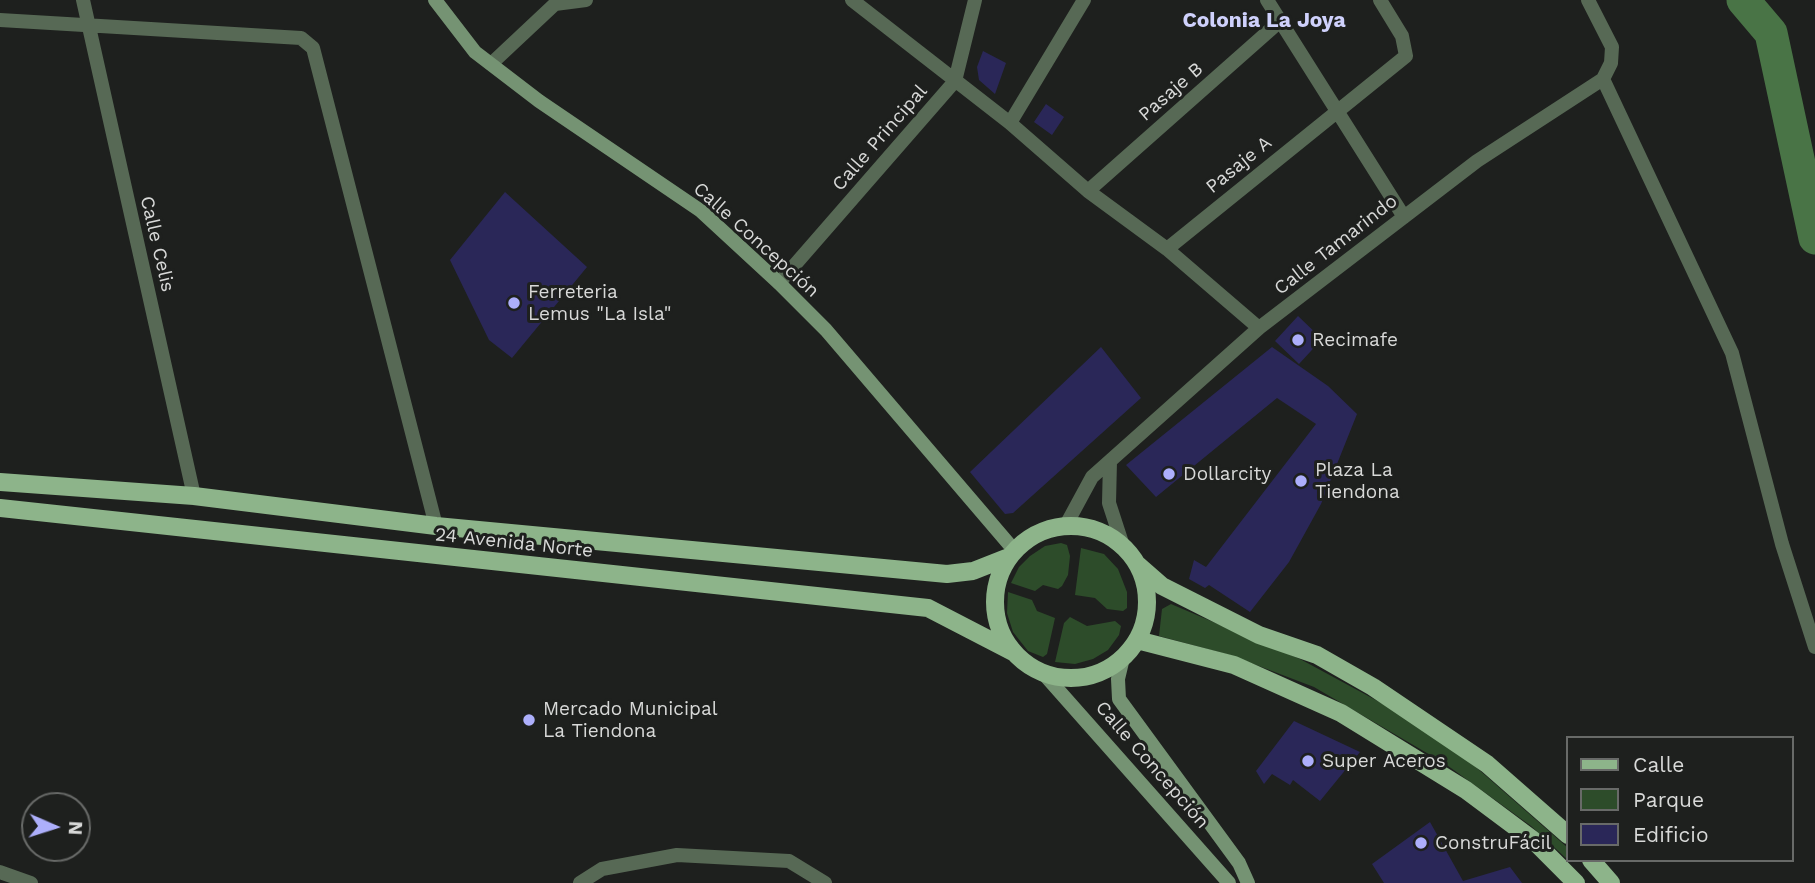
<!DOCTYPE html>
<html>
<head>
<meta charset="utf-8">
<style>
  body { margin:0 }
  #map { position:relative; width:1815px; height:883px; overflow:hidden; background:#1e201e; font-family:"Work Sans",sans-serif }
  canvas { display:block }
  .legend { position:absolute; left:1566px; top:736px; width:228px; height:126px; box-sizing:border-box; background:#1e201e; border:2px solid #686a68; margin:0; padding:9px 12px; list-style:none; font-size:21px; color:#d8d9d8 }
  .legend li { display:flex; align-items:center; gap:14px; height:35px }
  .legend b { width:35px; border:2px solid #686a68 }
  .north { position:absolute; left:21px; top:792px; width:70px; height:70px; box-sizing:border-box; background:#1e201e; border:2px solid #686a68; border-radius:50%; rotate:93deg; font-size:19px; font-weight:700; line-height:28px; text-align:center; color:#d8d9d8 }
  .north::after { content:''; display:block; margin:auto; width:24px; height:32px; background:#adaffb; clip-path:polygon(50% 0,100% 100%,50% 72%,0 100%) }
</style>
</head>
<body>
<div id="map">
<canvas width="1815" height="883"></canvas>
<ul class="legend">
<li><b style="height:9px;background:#8db48a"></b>Calle</li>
<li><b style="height:19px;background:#2d4c2a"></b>Parque</li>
<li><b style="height:19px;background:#2a2758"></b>Edificio</li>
</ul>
<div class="north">N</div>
</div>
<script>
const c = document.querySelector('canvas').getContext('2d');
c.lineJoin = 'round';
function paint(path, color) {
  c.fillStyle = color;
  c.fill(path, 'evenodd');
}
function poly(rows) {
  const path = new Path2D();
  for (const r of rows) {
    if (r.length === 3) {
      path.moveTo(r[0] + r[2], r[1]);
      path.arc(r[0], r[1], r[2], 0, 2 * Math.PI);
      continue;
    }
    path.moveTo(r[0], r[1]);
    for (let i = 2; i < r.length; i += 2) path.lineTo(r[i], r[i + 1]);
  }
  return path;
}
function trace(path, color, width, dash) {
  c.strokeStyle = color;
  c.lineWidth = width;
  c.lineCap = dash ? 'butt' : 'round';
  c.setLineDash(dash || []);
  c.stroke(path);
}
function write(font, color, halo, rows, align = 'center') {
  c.font = font + ' "Work Sans",sans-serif';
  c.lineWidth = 6;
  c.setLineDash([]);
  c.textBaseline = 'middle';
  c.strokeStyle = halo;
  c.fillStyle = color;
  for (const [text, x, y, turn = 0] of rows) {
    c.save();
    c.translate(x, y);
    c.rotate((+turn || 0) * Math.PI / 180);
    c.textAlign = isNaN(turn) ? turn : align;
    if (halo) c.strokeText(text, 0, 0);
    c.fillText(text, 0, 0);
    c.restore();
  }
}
const green = poly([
  [1061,543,1067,545,1070,556,1068,575,1062,586,1058,589,1043,585,1035,591,1011,583,1019,567,1030,556,1045,546],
  [1081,548,1104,554,1118,569,1127,592,1127,608,1123,611,1107,609,1095,598,1075,595],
  [1008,592,1032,600,1037,611,1055,618,1047,654,1043,657,1028,651,1013,632,1007,613],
  [1171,604,1300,659,1420,724,1477,768,1568,848,1568,860,1531,826,1444,763,1314,687,1230,655,1159,636,1162,609],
  [1070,617,1087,626,1115,621,1121,626,1119,635,1108,650,1093,659,1075,664,1055,662,1064,623]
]);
const river = poly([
  [1743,0,1771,33,1815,238]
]);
const building = poly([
  [983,51,1006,63,995,94,979,80,977,67],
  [1046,104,1064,117,1052,135,1034,122],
  [505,192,587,267,512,358,489,340,450,260],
  [1298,316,1322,339,1299,364,1275,341],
  [1101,347,1141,398,1013,513,1005,514,970,472],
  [1272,347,1328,386,1357,414,1321,504,1289,562,1250,612,1209,585,1205,588,1189,579,1194,560,1206,567,1316,424,1277,398,1156,497,1126,465],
  [1294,721,1360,752,1320,801,1293,780,1290,785,1272,774,1264,784,1256,771],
  [1430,822,1463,881,1510,867,1522,883,1384,883,1372,864]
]);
const street = poly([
  [83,0,194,496],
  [852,0,1010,123,1088,191,1167,249,1259,328],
  [1267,0,1404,217],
  [1588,0,1612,47,1611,63,1603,79,1732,353,1782,544,1815,647],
  [0,20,301,38,313,48,436,526],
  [491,64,555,4,586,0],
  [1010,123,1084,0],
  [1088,191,1279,22],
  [1167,249,1406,56,1402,36,1380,0],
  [779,283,955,81,975,0],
  [1110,461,1109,503,1123,546],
  [1066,525,1092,477,1259,328,1477,161,1603,79],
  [0,872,31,883],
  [580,883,602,869,677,855,789,861,825,883]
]);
const secondary = poly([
  [435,0,475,52,539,101,701,211,779,283,826,330,1014,550],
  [1123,658,1118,679,1119,699,1239,863,1248,883],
  [1044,674,1229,883]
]);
const primary = poly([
  [0,482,194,496,436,526,947,574,973,571,1006,558],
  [0,508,928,608,1013,652],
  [1071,602,76],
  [1138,565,1162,586,1259,635,1317,655,1373,687,1487,764,1568,835],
  [1137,640,1234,665,1341,713,1466,790,1533,840,1576,883],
  [1591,860,1611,883]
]);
const markers = [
  [514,303,7,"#adaffb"],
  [1298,340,7,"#adaffb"],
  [1169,474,7,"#adaffb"],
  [1301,481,7,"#adaffb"],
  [529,720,7,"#adaffb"],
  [1308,761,7,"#adaffb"],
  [1421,843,7,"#adaffb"]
];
const streetNames = [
  ["Pasaje B",1171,92,-41],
  ["Calle Principal",880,138,-49],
  ["Pasaje A",1239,165,-39],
  ["Calle Concepción",756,240,42],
  ["Calle Celis",157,244,77],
  ["Calle Tamarindo",1336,245,-38],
  ["24 Avenida Norte",514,543,6],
  ["Calle Concepción",1152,765,49]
];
const poiNames = [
  ["Ferreteria",528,292],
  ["Lemus \"La Isla\"",528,314],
  ["Recimafe",1312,340],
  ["Plaza La",1315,470],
  ["Tiendona",1315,492],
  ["Dollarcity",1183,474],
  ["Mercado Municipal",543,709],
  ["La Tiendona",543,731],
  ["Super Aceros",1322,761],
  ["ConstruFácil",1435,843]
];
const neighbourhoodNames = [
  ["Colonia La Joya",1264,21]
];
paint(green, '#2d4c2a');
trace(river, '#497446', 33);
paint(building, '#2a2758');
trace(street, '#576955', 14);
trace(secondary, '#759373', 14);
trace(primary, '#8db48a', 18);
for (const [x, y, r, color] of markers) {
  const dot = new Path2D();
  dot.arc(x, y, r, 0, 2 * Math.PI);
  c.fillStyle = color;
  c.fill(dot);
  trace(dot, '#1e201e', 2.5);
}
write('19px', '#d8d9d8', '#1e201e', streetNames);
write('19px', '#d8d9d8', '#1e201e', poiNames, 'left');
write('bold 21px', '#cfd1fc', '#1e201e', neighbourhoodNames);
</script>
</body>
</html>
